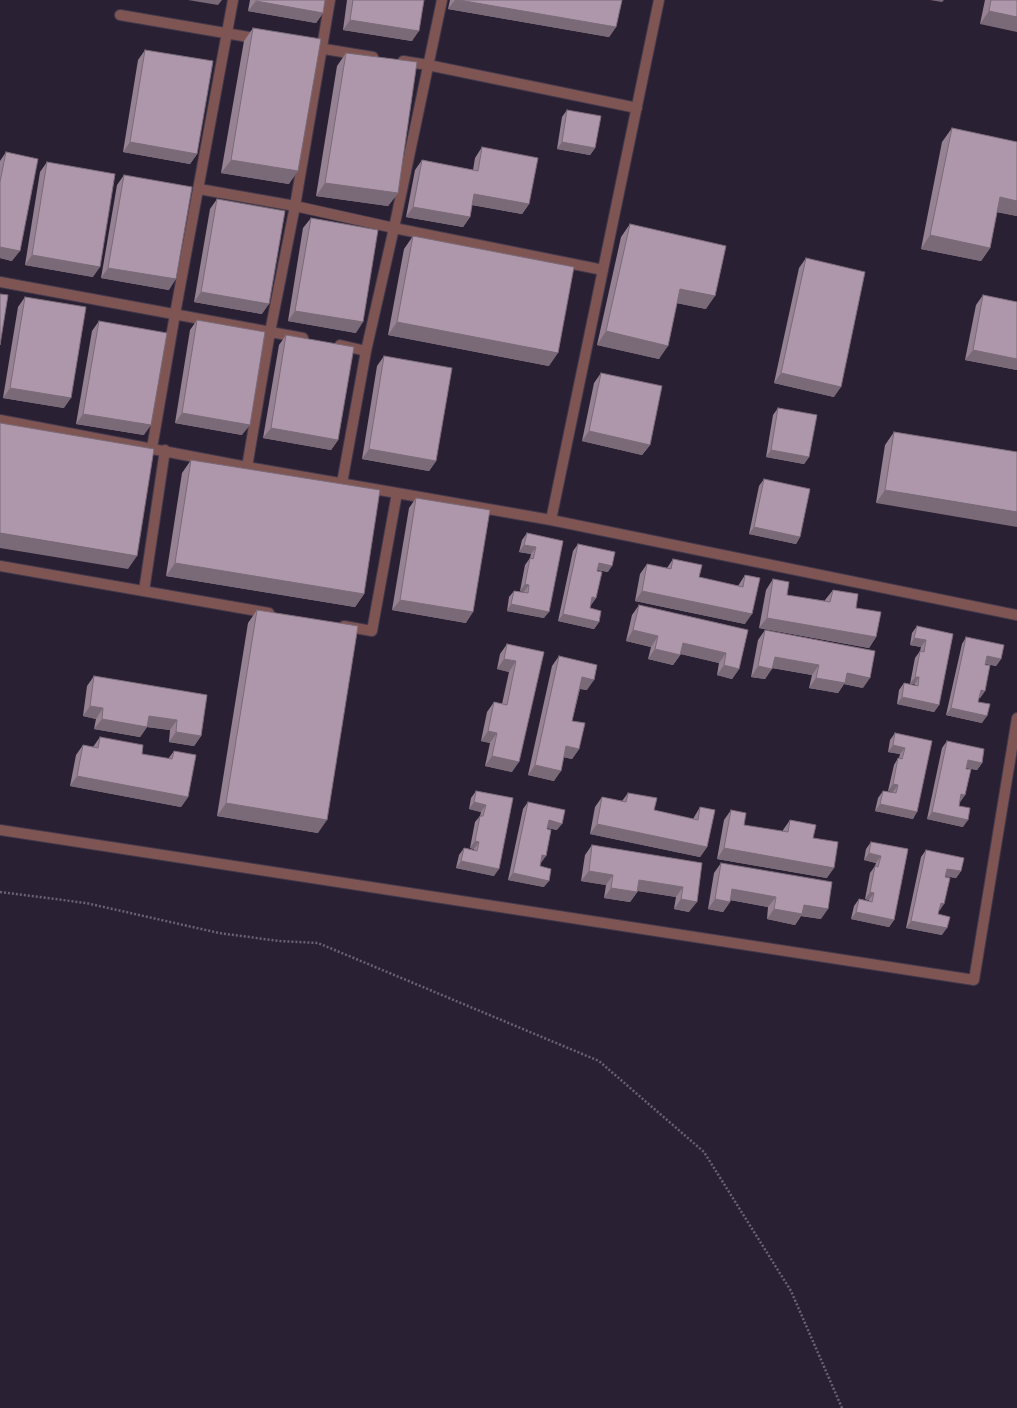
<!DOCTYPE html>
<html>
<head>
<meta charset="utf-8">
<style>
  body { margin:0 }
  canvas { display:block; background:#2a2034 }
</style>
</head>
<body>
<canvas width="1017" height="1408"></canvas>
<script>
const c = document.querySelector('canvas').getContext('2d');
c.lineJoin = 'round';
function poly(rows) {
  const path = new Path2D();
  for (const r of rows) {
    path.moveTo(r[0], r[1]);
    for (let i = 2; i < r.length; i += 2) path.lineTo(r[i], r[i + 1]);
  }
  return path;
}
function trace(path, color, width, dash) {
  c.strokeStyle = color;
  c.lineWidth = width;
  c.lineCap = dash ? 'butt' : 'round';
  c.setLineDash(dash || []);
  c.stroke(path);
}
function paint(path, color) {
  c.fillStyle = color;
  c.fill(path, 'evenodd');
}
const path = poly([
  [0,892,86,903,219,933,279,941,318,943,599,1061,704,1152,791,1291,842,1408]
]);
const minor = poly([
  [120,15,260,39],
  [306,46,373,57],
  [403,61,428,65,637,108],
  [199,189,295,206,394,228,442,0],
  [0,282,303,338],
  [340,345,366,351,342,483],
  [366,351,394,228,603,270],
  [0,420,247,467,397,493,372,631,344,626],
  [152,448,175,314,233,0],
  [247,467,270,332,295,206,330,0],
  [397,493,551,520,1017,615],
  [551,520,659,0],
  [0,566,269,613],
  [144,591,165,450],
  [0,830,974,980,1017,718]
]);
const wall = poly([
  [250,0,325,0,323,13,316,23,248,11],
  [347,0,424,0,412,41,343,30],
  [450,0,622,0,616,27,609,37,448,9],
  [985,0,1017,0,980,24],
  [253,28,289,184,221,173,244,41],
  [145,50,197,154,190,164,123,152,138,60],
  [346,53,398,193,388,206,316,196,337,66],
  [567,110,595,148,590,155,557,149,562,117],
  [952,128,1017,142,1017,216,997,212,990,248,981,261,921,249,942,142],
  [482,147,529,204,522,214,472,205,470,217,463,227,406,217,415,170,422,160,473,170,475,158],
  [6,152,12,261,0,258,0,161],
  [47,162,93,277,25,265,40,172],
  [124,175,169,290,101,278,117,185],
  [217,199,262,314,194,302,210,209],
  [311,218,356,333,288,321,303,228],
  [630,224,706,309,677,303,659,359,597,345,621,237],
  [413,236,549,366,388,335,404,249],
  [806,258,834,397,774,383,799,268],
  [983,295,1017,302,1017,370,965,360,976,305],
  [25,297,64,408,3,398,18,307],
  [197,320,242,435,175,423,190,330],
  [99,321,144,435,76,424,92,331],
  [286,335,338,440,331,450,263,438,279,345],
  [384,356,436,461,429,471,362,459,377,366],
  [601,373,650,445,642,455,582,441,594,383],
  [778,408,809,457,804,464,766,457,773,415],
  [894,432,1017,452,876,503,885,445],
  [191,460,364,594,355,607,166,576,182,473],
  [764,479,800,537,796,544,749,534,759,486],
  [416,498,466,623,392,610,409,508],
  [527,533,563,541,544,618,507,611,509,597,514,591,524,593,524,592,520,591,525,565,530,558,531,554,519,552,522,540],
  [578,544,608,572,597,570,596,598,591,605,591,604,590,608,599,622,594,629,558,621,573,551],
  [673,559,699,577,738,586,745,575,745,624,635,601,640,574,647,564,667,568],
  [773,579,787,595,825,601,825,600,833,590,856,608,876,637,869,648,759,628,766,590],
  [639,605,748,630,739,669,732,679,717,675,719,663,681,654,673,665,648,659,651,647,626,641,632,615],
  [257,610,318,833,217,816,248,623],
  [917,626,953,634,939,705,934,712,897,704,899,690,904,683,914,686,915,684,910,684,915,658,920,651,921,647,910,645,912,633],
  [765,630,863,688,844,684,838,693,809,688,812,675,772,668,765,679,751,677,758,640],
  [966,637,1001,659,996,666,986,664,985,691,980,698,979,698,978,702,982,723,946,715,962,644],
  [507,644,544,652,512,772,485,766,490,743,481,741,487,712,494,702,502,704,509,672,497,669,500,654],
  [559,656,587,690,580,689,572,721,579,749,572,759,563,757,554,781,528,775,552,666],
  [94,676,207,695,201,736,194,746,169,742,170,730,147,727,140,737,94,729,96,719,83,716,87,686],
  [895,733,932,741,913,819,875,811,878,798,883,791,893,793,893,792,888,791,894,765,898,758,899,758,900,754,888,752,890,740],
  [100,737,142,754,168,759,174,751,188,797,181,807,70,786,76,755,83,745,93,747],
  [947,741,982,763,977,770,966,768,965,795,960,802,959,806,963,827,927,819,942,748],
  [476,791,513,798,494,876,456,868,459,855,464,848,474,850,474,849,470,848,475,822,480,816,481,812,469,809,471,798],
  [628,793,654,810,693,819,700,807,707,847,700,857,590,834,595,807,602,797,622,801],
  [528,802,557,830,547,828,541,863,541,862,540,866,544,887,508,880,523,809],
  [731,810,744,825,783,832,783,830,790,820,813,838,827,878,717,859,724,820],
  [871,842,908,849,894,920,889,927,851,919,854,906,859,899,869,901,869,900,865,899,870,873,875,866,876,863,864,860,866,849],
  [592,845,702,863,689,912,674,909,676,897,638,891,630,902,604,898,606,885,581,881,585,855],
  [926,850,961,871,956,878,946,876,940,910,939,910,938,914,942,935,906,928,921,857],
  [721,863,821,919,801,916,795,925,767,919,768,907,730,900,730,902,723,912,708,909,714,873]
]);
const shadedWall = poly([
  [188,0,222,0,218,5],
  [455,0,459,0,616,27,609,37,448,9],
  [930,0,944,0,942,2],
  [256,1,323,13,316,23,248,11],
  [989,11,1017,17,1017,32,980,24],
  [350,20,419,31,412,41,343,30],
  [130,142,197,154,190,164,123,152],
  [562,142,595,148,590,155,557,149],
  [231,160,298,171,289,184,221,173],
  [325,183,398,193,388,206,316,196],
  [474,194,529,204,522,214,467,204],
  [1000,197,1017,201,1017,216,991,211],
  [413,207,470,217,463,227,406,217],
  [930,235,990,248,981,261,921,249],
  [0,247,20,251,12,261,0,258],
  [32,255,100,267,93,277,25,265],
  [108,268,176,279,169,290,101,278],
  [680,289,715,296,706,309,671,302],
  [201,292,269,304,262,314,194,302],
  [295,311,363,322,356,333,288,321],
  [397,322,558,353,549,366,388,335],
  [606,331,668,346,659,359,597,345],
  [973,350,1017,359,1017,370,965,360],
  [781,373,841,387,834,397,774,383],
  [10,388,71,398,64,408,3,398],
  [182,413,250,425,242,435,175,423],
  [83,414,151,425,144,435,76,424],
  [271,428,338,440,331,450,263,438],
  [589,431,650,445,642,455,582,441],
  [369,449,436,461,429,471,362,459],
  [771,450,809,457,804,464,766,457],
  [885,490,1017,512,1017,527,876,503],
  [754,527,800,537,796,544,749,534],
  [0,533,137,556,128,569,0,548],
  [524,545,536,547,531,554,519,552],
  [175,563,364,594,355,607,166,576],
  [599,563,612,566,608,572,594,569],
  [525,584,529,585,524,592,520,591],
  [642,591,752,614,745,624,635,601],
  [592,597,596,598,591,605,587,604],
  [400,600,473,612,466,623,392,610],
  [511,604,549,612,544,618,507,611],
  [563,614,599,622,594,629,558,621],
  [767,618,876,637,869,648,759,628],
  [633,630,658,636,651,647,626,641],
  [914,638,926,640,921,647,910,645],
  [683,643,726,653,719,663,676,653],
  [655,649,680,655,673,665,648,659],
  [987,656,1001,659,996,666,983,663],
  [775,657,819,665,812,675,767,667],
  [504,659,516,661,509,672,497,669],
  [724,665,739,669,732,679,717,675],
  [758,666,772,669,765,679,751,677],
  [847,673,870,678,863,688,844,684,838,693,809,688,816,678],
  [582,677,594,680,587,690,575,688],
  [915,677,919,677,915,684,910,684],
  [981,690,985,691,980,698,976,697],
  [902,697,939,705,934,712,897,704],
  [90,706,103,708,96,719,83,716],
  [951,708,987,716,982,723,946,715],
  [149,716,177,720,170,730,147,727,140,737,94,729,102,719],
  [488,731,497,733,490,743,481,741],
  [176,732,201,736,194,746,169,742],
  [893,745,905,748,900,754,888,752],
  [566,746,579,749,572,759,559,756],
  [492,756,519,762,512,772,485,766],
  [968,760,982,763,977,770,963,767],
  [535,765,561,771,554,781,528,775],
  [77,776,188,797,181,807,70,786],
  [893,784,898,785,893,792,888,791],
  [961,794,965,795,960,802,957,801],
  [474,802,486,805,481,812,469,809],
  [226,803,327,820,318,833,217,816],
  [880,804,917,812,913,819,875,811],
  [932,812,968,820,963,827,927,819],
  [549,820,562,824,557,830,544,827],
  [597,824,707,847,700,857,590,834],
  [475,841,479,842,474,849,470,848],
  [724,848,834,868,827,878,717,859],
  [869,853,881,856,876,863,864,860],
  [542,855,546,856,541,863,537,862],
  [461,861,499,869,494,876,456,868],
  [947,869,961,871,956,878,943,876],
  [589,871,613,875,606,885,581,881],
  [513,873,549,881,544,887,508,880],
  [639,880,683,887,676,897,632,890],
  [611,888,637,892,630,902,604,898],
  [732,889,776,897,768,907,725,899],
  [870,892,874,893,869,900,865,899],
  [681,899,697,902,689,912,674,909],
  [715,899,730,902,723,912,708,909],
  [941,903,944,904,940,910,936,910],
  [804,905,828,909,821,919,801,916,795,925,767,919,774,909],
  [856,912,894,920,889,927,851,919],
  [911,921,947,928,942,935,906,928]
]);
const building = poly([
  [256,0,325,0,323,13,256,1,256,0],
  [353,0,424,0,419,31,350,20,353,0],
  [459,0,622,0,616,27,459,0],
  [991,0,1017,0,1017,17,989,11,991,0],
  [253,28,321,39,298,171,231,160,253,28],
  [145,50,213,61,197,154,130,142,145,50],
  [346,53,417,62,398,193,325,183,346,53],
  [567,110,601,116,595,148,562,142,567,110],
  [952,128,1017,142,1017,201,1000,197,990,248,930,235,952,128],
  [482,147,538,158,529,204,474,194,470,217,413,207,422,160,478,171,482,147],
  [6,152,38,159,20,251,0,247,0,182,6,152],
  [47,162,115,174,100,267,32,255,47,162],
  [124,175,192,187,176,279,108,268,124,175],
  [217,199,285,211,269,304,201,292,217,199],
  [311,218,378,230,363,322,295,311,311,218],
  [630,224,726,246,715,296,680,289,668,346,606,331,630,224],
  [413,236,574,267,558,353,397,322,413,236],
  [806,258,865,272,841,387,781,373,806,258],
  [0,294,8,295,0,345,0,294],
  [983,295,1017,302,1017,359,973,350,983,295],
  [25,297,86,307,71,398,10,388,25,297],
  [197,320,265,332,250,425,182,413,197,320],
  [99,321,167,333,151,425,83,414,99,321],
  [286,335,354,347,338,440,271,428,286,335],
  [384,356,452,368,436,461,369,449,384,356],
  [601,373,662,386,650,445,589,431,601,373],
  [778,408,817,415,809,457,771,450,778,408],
  [0,423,154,449,137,556,0,533,0,423],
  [894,432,1017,452,1017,512,885,490,894,432],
  [191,460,380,490,364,594,175,563,191,460],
  [764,479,810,489,800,537,754,527,764,479],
  [416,498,490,510,473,612,400,600,416,498],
  [527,533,563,541,549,612,511,604,514,591,528,593,529,585,525,584,530,558,533,559,536,547,524,545,527,533],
  [578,544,615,552,612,566,599,563,597,571,602,572,596,598,592,597,590,608,601,611,599,622,563,614,578,544],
  [673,559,702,565,699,577,743,587,745,575,760,578,752,614,642,591,647,564,671,569,673,559],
  [773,579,789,582,787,595,830,602,833,590,858,594,856,608,881,612,876,637,767,618,773,579],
  [639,605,748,630,739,669,724,665,726,653,683,643,680,655,655,649,658,636,633,630,639,605],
  [257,610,358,626,327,820,226,803,257,610],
  [917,626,953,634,939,705,902,697,904,683,918,686,919,677,915,677,920,651,924,652,926,640,914,638,917,626],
  [765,630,875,651,870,678,847,673,845,683,816,678,819,665,775,657,772,669,758,666,765,630],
  [966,637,1004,645,1001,659,987,656,985,665,990,665,985,691,981,690,978,702,990,704,987,716,951,708,966,637],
  [507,644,544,652,519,762,492,756,497,733,488,731,494,702,507,705,516,661,504,659,507,644],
  [559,656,597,665,594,680,582,677,572,721,585,723,579,749,566,746,561,771,535,765,559,656],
  [94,676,207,695,201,736,176,732,177,720,149,716,147,727,102,719,103,708,90,706,94,676],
  [895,733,932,741,917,812,880,804,883,791,896,793,898,785,893,784,898,758,902,759,905,748,893,745,895,733],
  [100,737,143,745,142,754,172,759,174,751,196,755,188,797,77,776,83,745,98,748,100,737],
  [947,741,984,749,982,763,968,760,966,769,971,769,965,795,961,794,959,806,970,808,968,820,932,812,947,741],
  [476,791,513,798,499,869,461,861,464,848,477,851,479,842,475,841,480,816,483,816,486,805,474,802,476,791],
  [628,793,657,798,654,810,698,820,700,807,715,810,707,847,597,824,602,797,626,802,628,793],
  [528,802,565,810,562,824,549,820,547,829,551,830,546,856,542,855,540,866,551,869,549,881,513,873,528,802],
  [731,810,746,813,744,825,788,832,790,820,816,825,813,838,838,842,834,868,724,848,731,810],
  [871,842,908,849,894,920,856,912,859,899,872,902,874,893,870,892,875,866,878,867,881,856,869,853,871,842],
  [592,845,702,863,697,902,681,899,683,887,639,880,637,892,611,888,613,875,589,871,592,845],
  [926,850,964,858,961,871,947,869,945,877,950,878,944,904,941,903,938,914,950,917,947,928,911,921,926,850],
  [721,863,832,882,828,909,804,905,802,914,774,909,776,897,732,889,730,902,715,899,721,863]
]);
trace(minor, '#443a4d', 12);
trace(path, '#6a6173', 2.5, [2, 2]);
trace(minor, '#7f5553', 10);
paint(wall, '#968293');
paint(shadedWall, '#7a6a78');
paint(building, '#ae97ab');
trace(building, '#7a6a78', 1);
</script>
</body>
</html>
